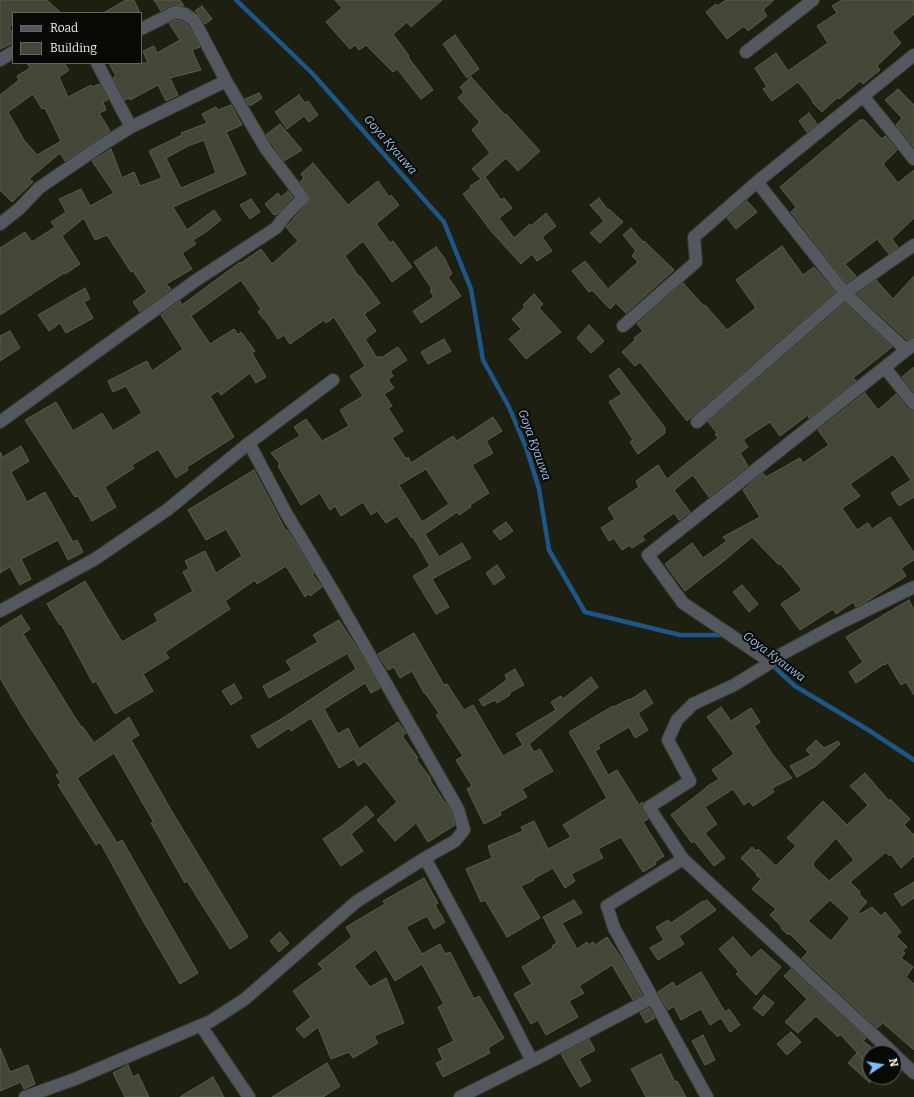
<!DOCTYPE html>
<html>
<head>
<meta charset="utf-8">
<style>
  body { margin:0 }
  #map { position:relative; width:914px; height:1097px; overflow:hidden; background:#1d1f11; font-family:Bitter,serif }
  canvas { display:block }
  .legend { position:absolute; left:12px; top:12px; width:130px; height:52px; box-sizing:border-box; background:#080804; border:1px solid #65655f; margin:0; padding:5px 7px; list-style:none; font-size:12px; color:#f0f1e7 }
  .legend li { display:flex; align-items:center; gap:8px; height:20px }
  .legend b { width:20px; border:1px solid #65655f }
  .north { position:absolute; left:862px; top:1045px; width:40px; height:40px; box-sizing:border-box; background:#080804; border:1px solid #65655f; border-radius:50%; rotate:78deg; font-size:11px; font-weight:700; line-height:16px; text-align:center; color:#f0f1e7 }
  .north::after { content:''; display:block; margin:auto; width:14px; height:18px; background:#7ebdf9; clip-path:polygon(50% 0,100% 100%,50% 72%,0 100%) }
</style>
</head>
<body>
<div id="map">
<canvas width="914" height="1097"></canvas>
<ul class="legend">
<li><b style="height:5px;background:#52585e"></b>Road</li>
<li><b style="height:11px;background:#444737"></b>Building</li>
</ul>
<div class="north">N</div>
</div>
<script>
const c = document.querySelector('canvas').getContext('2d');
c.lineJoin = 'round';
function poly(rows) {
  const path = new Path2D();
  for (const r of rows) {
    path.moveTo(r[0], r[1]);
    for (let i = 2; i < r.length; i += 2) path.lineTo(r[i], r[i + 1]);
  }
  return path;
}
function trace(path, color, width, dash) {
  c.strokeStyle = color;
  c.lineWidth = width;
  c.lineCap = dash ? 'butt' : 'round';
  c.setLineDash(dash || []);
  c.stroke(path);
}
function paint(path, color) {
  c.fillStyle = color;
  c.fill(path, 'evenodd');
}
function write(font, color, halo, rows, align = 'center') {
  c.font = font + ' Bitter,serif';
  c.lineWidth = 4;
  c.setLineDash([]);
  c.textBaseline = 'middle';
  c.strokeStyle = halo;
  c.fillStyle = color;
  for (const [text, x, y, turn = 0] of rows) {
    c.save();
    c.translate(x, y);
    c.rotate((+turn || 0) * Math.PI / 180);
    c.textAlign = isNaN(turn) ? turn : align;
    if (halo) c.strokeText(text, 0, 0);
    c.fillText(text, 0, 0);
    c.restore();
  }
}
const stream = poly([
  [236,0,312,73,444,222,471,289,483,360,509,407,527,450,539,489,549,550,585,612,680,635,725,635],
  [770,663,795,686,870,731,914,760]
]);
const building = poly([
  [0,0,47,0,61,13,13,13,13,25,9,27,13,35,13,43,0,49,0,0],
  [126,0,134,0,140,13,103,13,126,0],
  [154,0,180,0,184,6,172,5,161,11,154,0],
  [335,0,442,0,411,27,407,22,393,34,409,56,408,57,433,90,421,99,397,69,393,72,366,45,359,50,355,45,350,49,326,22,342,8,335,0],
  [726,0,774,0,763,10,767,16,748,31,744,26,727,39,706,12,716,4,717,6,726,0],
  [842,0,914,0,914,14,892,32,901,43,877,66,880,70,863,84,860,81,839,99,838,97,822,112,812,102,813,101,798,82,772,101,763,89,767,87,755,68,776,53,788,71,828,43,817,26,837,13,832,6,842,0],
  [202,6,212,19,205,24,200,16,195,11,202,6],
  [176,20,182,21,188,25,200,47,192,50,201,70,170,78,178,95,166,101,158,85,130,100,129,98,125,100,113,78,116,76,109,63,148,63,143,51,154,46,157,53,180,40,169,23,176,20],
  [455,35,479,69,467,78,443,44,455,35],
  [27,63,64,63,69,70,59,77,68,97,91,85,92,87,100,84,108,100,103,102,106,110,99,113,110,131,65,161,60,153,29,179,33,182,12,202,0,190,0,95,19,80,17,76,30,68,27,63],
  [33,94,42,109,45,108,61,141,37,155,24,140,8,112,33,94],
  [471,77,505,115,506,114,540,151,518,171,506,158,485,177,501,200,504,198,512,208,499,218,514,238,530,224,531,226,546,213,556,226,542,237,552,251,537,261,532,254,521,264,491,231,463,194,471,188,470,186,481,179,472,169,490,153,472,130,480,122,458,98,464,92,460,87,471,77],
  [898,89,914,105,914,147,896,125,902,118,885,100,898,89],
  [259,93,262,98,250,106,245,99,259,93],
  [299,95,305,103,308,101,318,115,309,122,304,116,287,129,275,112,299,95],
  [231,105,242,125,226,132,246,174,173,207,187,230,214,210,221,220,206,232,193,240,196,244,182,253,192,269,166,284,171,289,140,312,133,302,147,292,133,271,131,272,107,235,95,240,84,218,62,236,80,264,65,274,64,273,0,315,0,248,25,232,32,242,55,227,51,222,66,212,59,199,81,189,90,206,114,193,92,161,111,149,122,178,134,172,140,186,162,178,149,151,182,135,181,133,207,123,202,114,216,107,218,110,231,105],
  [204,140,216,173,181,188,166,158,188,146,204,140],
  [809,113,817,124,807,132,799,121,809,113],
  [860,120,864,120,882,139,885,136,897,150,883,164,898,183,914,170,914,218,892,239,898,247,889,254,877,239,845,264,856,276,846,283,791,212,796,207,780,187,860,120],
  [280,124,302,150,284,161,266,135,280,124],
  [313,163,348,205,378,181,389,197,391,195,399,205,376,224,390,243,393,241,412,267,392,282,363,241,345,256,359,277,360,276,380,303,364,314,376,331,365,339,377,358,380,356,381,358,398,347,407,360,390,371,393,376,388,380,394,388,384,394,392,406,388,408,403,431,392,438,406,459,408,457,411,463,453,436,457,441,493,417,502,431,486,441,493,453,472,465,489,493,470,505,471,507,459,515,457,512,425,534,439,557,462,543,471,558,432,579,449,607,436,614,413,576,430,566,413,537,412,538,397,516,386,523,377,511,371,515,363,502,341,516,335,506,330,510,320,493,301,505,278,466,280,464,271,453,300,436,294,427,306,419,322,441,349,426,340,410,363,396,350,376,365,366,334,317,326,323,324,320,290,344,284,335,278,339,268,324,258,312,261,309,241,280,191,316,210,344,234,329,238,335,241,332,255,351,252,353,266,377,256,383,250,373,221,395,218,391,210,396,234,437,187,467,188,470,176,478,158,449,132,465,134,468,105,487,116,507,92,521,78,496,75,497,25,420,56,402,73,431,102,413,113,431,142,413,126,386,113,392,108,381,147,361,152,371,183,349,161,315,180,301,182,305,240,262,241,263,261,249,272,264,298,241,286,227,310,201,309,194,300,182,304,178,301,174,313,163],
  [426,469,449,504,422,522,399,485,426,469],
  [288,191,293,197,276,215,275,214,274,215,265,204,278,193,281,197,288,191],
  [599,198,608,210,609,209,623,222,600,243,590,233,604,221,590,205,599,198],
  [251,199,260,212,250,219,240,205,251,199],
  [747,201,757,212,736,229,727,218,747,201],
  [631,228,643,242,644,241,674,270,626,313,616,303,610,309,592,290,589,292,572,271,585,261,608,289,638,262,632,256,636,251,623,235,631,228],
  [782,246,803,275,814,267,835,292,687,421,640,362,635,366,622,352,635,340,634,338,643,331,637,324,683,283,704,306,705,305,727,330,756,308,736,280,782,246],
  [436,247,445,259,452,274,448,277,461,296,421,323,413,311,434,297,430,291,432,289,414,262,436,247],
  [914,276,914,337,907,340,857,294,876,280,893,299,914,276],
  [85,288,90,299,84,302,93,318,66,333,60,323,49,331,38,315,85,288],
  [534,294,543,304,539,308,561,332,526,359,509,339,521,329,512,319,525,307,523,305,534,294],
  [845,303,892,347,853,378,856,381,809,418,808,415,780,436,770,422,744,439,744,441,748,447,740,453,748,466,709,497,693,475,674,490,690,512,679,520,674,513,642,536,645,540,632,548,630,545,622,550,614,538,609,541,601,528,615,519,608,508,639,487,636,481,658,465,667,479,718,438,715,434,717,433,708,422,845,303],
  [589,325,604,341,591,353,577,338,589,325],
  [10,331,20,348,0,361,0,336,10,331],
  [444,339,451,351,428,364,421,352,444,339],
  [914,367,914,392,902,377,914,367],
  [619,368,665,428,665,433,638,454,630,442,633,440,609,402,622,394,609,376,619,368],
  [865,393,878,410,896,394,908,409,914,411,914,497,899,506,891,493,911,480,893,454,850,484,860,496,842,508,857,530,868,523,872,529,890,517,914,553,914,560,901,568,906,576,864,603,856,607,853,602,836,614,833,609,800,630,781,604,802,590,780,563,779,565,752,537,725,560,685,591,665,564,692,543,703,558,727,541,723,537,760,517,743,490,763,473,766,477,800,458,803,463,829,445,818,430,865,393],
  [21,446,29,461,11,472,27,502,45,492,73,542,77,540,83,552,68,560,58,540,21,559,31,579,20,585,10,567,0,573,0,452,3,457,21,446],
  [254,470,286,531,287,530,296,544,314,573,312,574,322,587,310,596,308,594,305,597,286,566,257,584,255,580,225,601,230,609,165,652,169,658,143,674,153,691,115,714,96,681,93,683,61,624,60,625,47,604,85,581,122,642,158,621,154,614,193,591,183,572,189,569,185,561,205,551,216,573,242,556,226,529,206,540,188,510,254,470],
  [506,522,513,531,500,540,493,531,506,522],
  [497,565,505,577,494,585,486,573,497,565],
  [742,585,758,604,749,612,733,592,742,585],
  [909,600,914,610,914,695,906,682,901,685,888,663,884,665,884,664,856,683,849,672,863,662,846,637,909,600],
  [21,615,30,629,23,634,81,727,82,726,94,743,129,717,139,735,131,740,171,810,248,937,230,949,187,881,185,883,151,823,153,821,114,753,77,778,117,843,122,840,198,973,180,984,142,919,100,842,96,845,58,785,61,783,56,775,60,773,22,715,0,678,0,628,21,615],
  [339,620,357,648,269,698,263,686,292,670,286,661,318,642,313,635,339,620],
  [414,633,444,685,447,684,464,710,473,705,503,756,523,745,516,734,556,710,551,702,561,696,563,699,591,677,598,687,529,744,534,752,540,749,553,771,522,789,527,797,500,812,501,815,484,824,467,789,472,786,456,760,463,756,436,715,439,713,425,693,424,693,412,671,400,678,394,667,388,670,378,654,414,633],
  [358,649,380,688,371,693,365,683,324,709,338,734,348,728,359,749,398,722,406,733,402,736,418,758,416,759,431,779,430,780,445,803,446,803,451,812,455,825,428,842,416,823,395,841,377,820,397,802,365,761,358,766,354,759,339,768,311,718,291,731,289,728,258,748,251,736,283,718,356,669,348,655,358,649],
  [515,669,524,685,509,693,510,695,497,703,495,700,483,706,479,700,507,680,505,675,515,669],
  [234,684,242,698,231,705,222,691,234,684],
  [645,690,653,703,638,713,648,730,635,738,629,727,598,745,600,748,595,751,608,775,617,770,639,805,642,802,643,811,648,819,643,822,664,856,655,862,656,864,643,872,621,837,598,849,603,858,571,874,575,881,565,888,553,868,533,879,534,880,521,886,540,918,507,937,485,900,481,902,466,869,492,858,488,846,523,831,521,827,534,821,548,849,571,837,563,825,607,798,569,732,613,706,614,707,629,699,630,700,645,690],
  [721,707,731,721,751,708,760,722,754,726,773,755,792,778,772,788,774,792,753,806,749,801,744,805,733,789,705,807,717,824,705,833,725,858,714,866,694,841,692,843,671,815,706,788,706,787,719,779,712,770,734,754,707,717,721,707],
  [816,740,824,748,838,741,840,744,816,766,797,777,790,766,811,755,806,750,816,740],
  [865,773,889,801,890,799,910,819,904,825,914,835,914,856,901,868,891,854,889,856,886,852,850,882,860,892,859,894,867,902,858,912,860,914,872,907,881,916,885,912,901,932,896,936,907,947,902,951,905,953,901,958,913,967,906,977,914,984,914,1050,883,1023,877,1028,802,958,808,952,790,934,787,934,781,928,782,927,770,915,776,909,752,889,761,879,756,875,757,874,741,858,752,847,756,851,758,849,776,866,796,846,787,838,823,801,847,825,868,805,850,786,865,773],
  [836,838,854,860,829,881,813,866,814,864,813,863,836,838],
  [830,900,850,918,831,941,808,921,830,900],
  [366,806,374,815,351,834,363,851,341,866,323,839,342,826,366,806],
  [424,878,438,903,435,905,445,922,434,929,427,916,406,927,422,954,440,944,445,954,450,952,474,999,479,996,504,1038,488,1048,490,1053,443,1077,436,1063,443,1060,438,1049,454,1041,438,1007,444,1004,422,964,395,981,376,949,354,966,370,987,386,978,404,1023,374,1036,378,1043,353,1058,349,1052,331,1059,318,1027,304,1038,296,1029,311,1017,293,991,323,969,318,964,352,937,346,927,385,904,383,901,424,878],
  [914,882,914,898,902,906,894,894,914,882],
  [574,900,582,913,562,923,577,949,587,942,588,945,593,942,595,945,607,937,624,962,642,995,633,1000,612,965,579,986,584,993,569,1001,578,1017,546,1035,538,1020,531,1024,514,994,532,984,522,967,553,948,552,946,557,943,543,917,574,900],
  [707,900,716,910,679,936,684,944,658,960,650,948,664,940,656,927,668,920,671,923,703,901,704,902,707,900],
  [280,932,289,943,279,952,270,941,280,932],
  [733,937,751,958,761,949,781,967,756,995,736,974,739,972,719,949,733,937],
  [791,969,866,1038,863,1041,871,1047,862,1058,840,1034,838,1037,816,1016,798,1033,785,1022,807,999,784,976,791,969],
  [701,972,725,1012,729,1009,740,1025,730,1032,721,1018,710,1025,701,1009,681,1020,674,1006,668,1010,658,992,673,982,676,987,701,972],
  [764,995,774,1003,763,1016,753,1008,764,995],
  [649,1008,655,1018,646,1023,640,1013,649,1008],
  [791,1032,801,1042,787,1055,777,1044,791,1032],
  [703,1035,715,1060,705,1065,692,1041,703,1035],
  [589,1039,595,1050,579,1059,591,1081,580,1087,561,1054,589,1039],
  [0,1048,10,1072,28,1065,35,1084,24,1089,21,1082,0,1091,0,1048],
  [857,1053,870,1066,870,1083,848,1063,857,1053],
  [661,1054,675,1082,677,1081,686,1097,646,1097,631,1069,661,1054],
  [327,1063,340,1086,323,1097,272,1097,327,1063],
  [128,1065,133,1077,138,1074,149,1097,125,1097,113,1073,128,1065],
  [213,1077,224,1097,180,1097,213,1077]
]);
const street = poly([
  [746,52,813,0],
  [0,60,13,52],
  [97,63,131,127],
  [863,96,914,159],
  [757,182,845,293,906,350],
  [0,224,19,209,39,188,99,147,131,127,226,81],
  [623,326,696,262,694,237,757,182,914,55],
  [885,368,914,404],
  [0,422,195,281,276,228,285,216,303,198,266,149,226,81,194,20,185,14,175,12,141,29],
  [697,422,845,293,914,245],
  [0,611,95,559,167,510,249,443,333,380],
  [769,661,683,603,648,555,914,344],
  [425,858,487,973,532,1061],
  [683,859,893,1053],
  [201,1026,249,1097],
  [894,1054,914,1073],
  [25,1097,75,1079,211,1021,245,999,356,902,425,858,455,841,464,830,458,809,333,591,286,513,249,443],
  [460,1097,532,1061,652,998],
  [707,1097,614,928,607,906,683,859,649,807,690,781,668,740,677,720,693,704,734,685,770,663,769,661,834,626,914,587]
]);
const waterNames = [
  ["Goya Kyauwa",390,145,49],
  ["Goya Kyauwa",534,445,70],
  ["Goya Kyauwa",774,657,37]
];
trace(stream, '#1b5789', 4.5);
paint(building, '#444737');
trace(building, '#5b5d4d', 1);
trace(street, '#3b3c2f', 14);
trace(street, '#52585e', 12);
write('italic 12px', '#9ac7f4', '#080804', waterNames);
</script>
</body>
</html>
